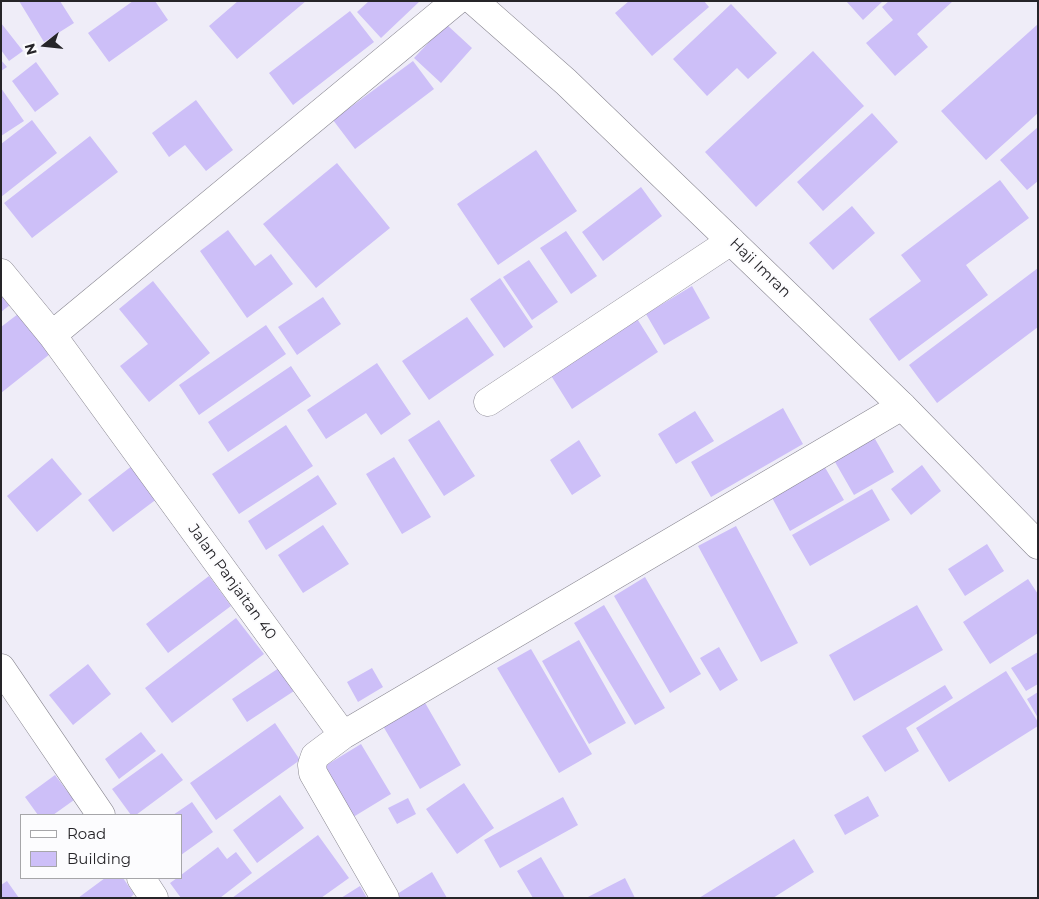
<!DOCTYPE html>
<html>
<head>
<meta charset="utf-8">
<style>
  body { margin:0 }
  #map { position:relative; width:1039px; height:899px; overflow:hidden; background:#efedf8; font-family:Montserrat,sans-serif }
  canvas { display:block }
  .frame { position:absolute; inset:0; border:2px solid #262529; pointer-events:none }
  .legend { position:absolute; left:20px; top:814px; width:162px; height:65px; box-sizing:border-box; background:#fcfcfe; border:1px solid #a6a6a9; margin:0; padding:6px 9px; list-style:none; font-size:15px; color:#262529 }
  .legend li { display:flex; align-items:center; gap:10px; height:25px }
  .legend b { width:25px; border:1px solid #a6a6a9 }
  .north { position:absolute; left:20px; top:20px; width:50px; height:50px; -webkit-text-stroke:4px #fcfcfe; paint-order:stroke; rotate:254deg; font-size:14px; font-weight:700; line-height:20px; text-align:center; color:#262529 }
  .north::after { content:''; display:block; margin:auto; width:18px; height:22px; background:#262529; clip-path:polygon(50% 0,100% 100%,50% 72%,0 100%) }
</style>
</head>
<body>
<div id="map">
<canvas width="1039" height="899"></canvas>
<div class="frame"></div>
<ul class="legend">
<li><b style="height:6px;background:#fff"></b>Road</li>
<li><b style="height:14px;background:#cdbff8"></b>Building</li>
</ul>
<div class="north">N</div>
</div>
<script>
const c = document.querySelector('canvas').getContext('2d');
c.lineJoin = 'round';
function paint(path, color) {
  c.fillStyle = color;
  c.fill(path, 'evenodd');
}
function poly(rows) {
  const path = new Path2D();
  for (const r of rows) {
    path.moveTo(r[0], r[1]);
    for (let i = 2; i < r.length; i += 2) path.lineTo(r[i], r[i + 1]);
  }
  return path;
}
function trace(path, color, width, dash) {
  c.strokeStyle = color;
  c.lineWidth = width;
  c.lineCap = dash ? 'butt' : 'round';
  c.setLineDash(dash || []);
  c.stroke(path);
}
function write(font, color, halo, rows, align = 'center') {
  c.font = font + ' Montserrat,sans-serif';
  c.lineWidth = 4;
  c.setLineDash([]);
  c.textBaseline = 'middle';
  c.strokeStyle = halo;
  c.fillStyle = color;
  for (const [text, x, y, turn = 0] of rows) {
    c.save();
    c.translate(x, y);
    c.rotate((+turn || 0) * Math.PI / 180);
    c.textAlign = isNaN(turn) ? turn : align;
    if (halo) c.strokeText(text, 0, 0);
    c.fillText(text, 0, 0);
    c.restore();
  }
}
const building = poly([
  [19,1,60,1,74,23,44,42],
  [133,1,155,1,168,20,109,62,88,33],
  [238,1,306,1,237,59,209,26],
  [369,1,420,1,381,38,357,12],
  [629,1,704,1,709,7,652,56,615,13],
  [846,1,883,1,863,20],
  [889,1,953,1,917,34,928,47,895,76,866,43,893,20,882,7],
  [731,4,777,53,748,79,737,68,707,96,673,59],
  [350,11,374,42,293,105,269,73],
  [1,23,23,51,9,61,1,50],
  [446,24,472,48,441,83,414,58],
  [1038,24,1038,113,986,160,941,111],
  [813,51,864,106,756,207,705,152],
  [1,60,7,67,1,71],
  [413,61,434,89,355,149,333,120],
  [36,62,59,94,35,112,12,81],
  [1,88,24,121,1,136],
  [196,100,233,150,206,171,185,145,169,157,152,133],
  [872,113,898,142,823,211,797,182],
  [32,120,57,153,1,197,1,144],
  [1038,127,1038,181,1027,190,1000,160],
  [90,136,118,172,32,238,4,203],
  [536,150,577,211,498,265,457,204],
  [337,163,390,228,316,288,263,224],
  [1000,180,1029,218,966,265,988,295,899,361,869,319,921,281,901,255],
  [641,187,662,216,603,261,582,232],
  [852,206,875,233,833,270,809,243],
  [228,230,255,266,271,254,293,284,247,318,200,251],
  [566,231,597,276,571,294,540,248],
  [529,260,558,302,532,320,503,277],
  [1038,268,1038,327,937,403,909,365],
  [1,274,20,297,1,312],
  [500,278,533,327,504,348,470,299],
  [153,281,210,353,149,402,120,366,148,344,119,309],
  [692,286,710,318,664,345,646,314],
  [323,297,341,324,297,355,278,327],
  [18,314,50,354,1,393,1,327],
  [467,317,494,355,429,400,402,361],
  [636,317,658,352,572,409,550,374],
  [266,325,286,354,199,415,179,385],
  [377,363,411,414,381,435,366,413,326,439,307,410],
  [291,366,311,396,228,452,208,422],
  [783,408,803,444,711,497,691,462],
  [695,411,714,441,676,464,658,434],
  [439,420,475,476,444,496,408,440],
  [286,425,313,466,239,514,212,474],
  [871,432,894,472,854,495,831,455],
  [579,440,601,476,572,495,550,460],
  [394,457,431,517,402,534,366,474],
  [52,458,82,494,37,532,7,496],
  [137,462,162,495,113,532,88,500],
  [823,464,844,500,790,531,770,494],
  [922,465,941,491,911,515,891,489],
  [318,475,337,504,266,550,248,521],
  [872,489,890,520,810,566,792,535],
  [323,525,349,564,303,593,278,555],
  [736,526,798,643,761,662,698,546],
  [987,544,1004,571,965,596,948,569],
  [209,576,231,606,168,653,146,624],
  [645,577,701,674,670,693,614,596],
  [1028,579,1038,594,1038,633,990,664,963,622],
  [604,605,665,708,635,725,574,623],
  [917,605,943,650,854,701,829,655],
  [236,618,264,654,172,723,145,688],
  [579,640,626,723,589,744,542,661],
  [719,647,738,680,720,691,700,658],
  [531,649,592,754,559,773,497,668],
  [1038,652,1038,684,1026,691,1011,668],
  [88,664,111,694,73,725,49,695],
  [282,666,297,689,247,722,232,699],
  [372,668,383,687,358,702,347,682],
  [1006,671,1038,722,1038,726,949,782,916,728],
  [945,685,953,698,906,728,919,751,885,772,862,736],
  [1038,692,1038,718,1027,699],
  [424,701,461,765,420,789,383,726],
  [275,723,300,760,216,820,190,783],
  [141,732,156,751,119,779,105,759],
  [361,744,391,794,350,819,320,769],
  [162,753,183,780,136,815,131,815,112,789],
  [55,775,74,800,53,815,38,815,25,797],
  [464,783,494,828,457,854,426,809],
  [280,795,304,828,257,863,233,830],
  [868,796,879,816,845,835,834,815],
  [563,797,578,825,500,868,484,840],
  [408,798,416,814,397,824,388,808],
  [192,802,213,832,181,855,181,815,173,815],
  [318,835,349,878,321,898,232,898],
  [794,839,814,872,773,898,699,898],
  [218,847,227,859,236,852,252,873,220,898,181,898,170,883,177,878,181,878,181,875],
  [541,857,565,898,533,898,517,871],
  [432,872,447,898,395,898,394,896],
  [105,878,123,878,134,894,130,898,78,898],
  [625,878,635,898,586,898],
  [7,881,19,898,1,898,1,885],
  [360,886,367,898,341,898]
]);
const street = poly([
  [1,273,52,335,343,735,315,756,312,765,313,773,385,898],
  [52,335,456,1],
  [488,402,731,241],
  [1,668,101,815],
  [343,735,902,406],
  [141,878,154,898]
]);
const secondary = poly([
  [474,1,566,82,731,241,902,406,1038,545]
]);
const streetNames = [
  ["Haji Imran",760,268,44],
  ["Jalan Panjaitan 40",232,582,54]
];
paint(building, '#cdbff8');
trace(street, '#898791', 29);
trace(secondary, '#898791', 29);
trace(street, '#fff', 28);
trace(secondary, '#fff', 28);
write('15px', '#262529', '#fcfcfe', streetNames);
</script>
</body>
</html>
